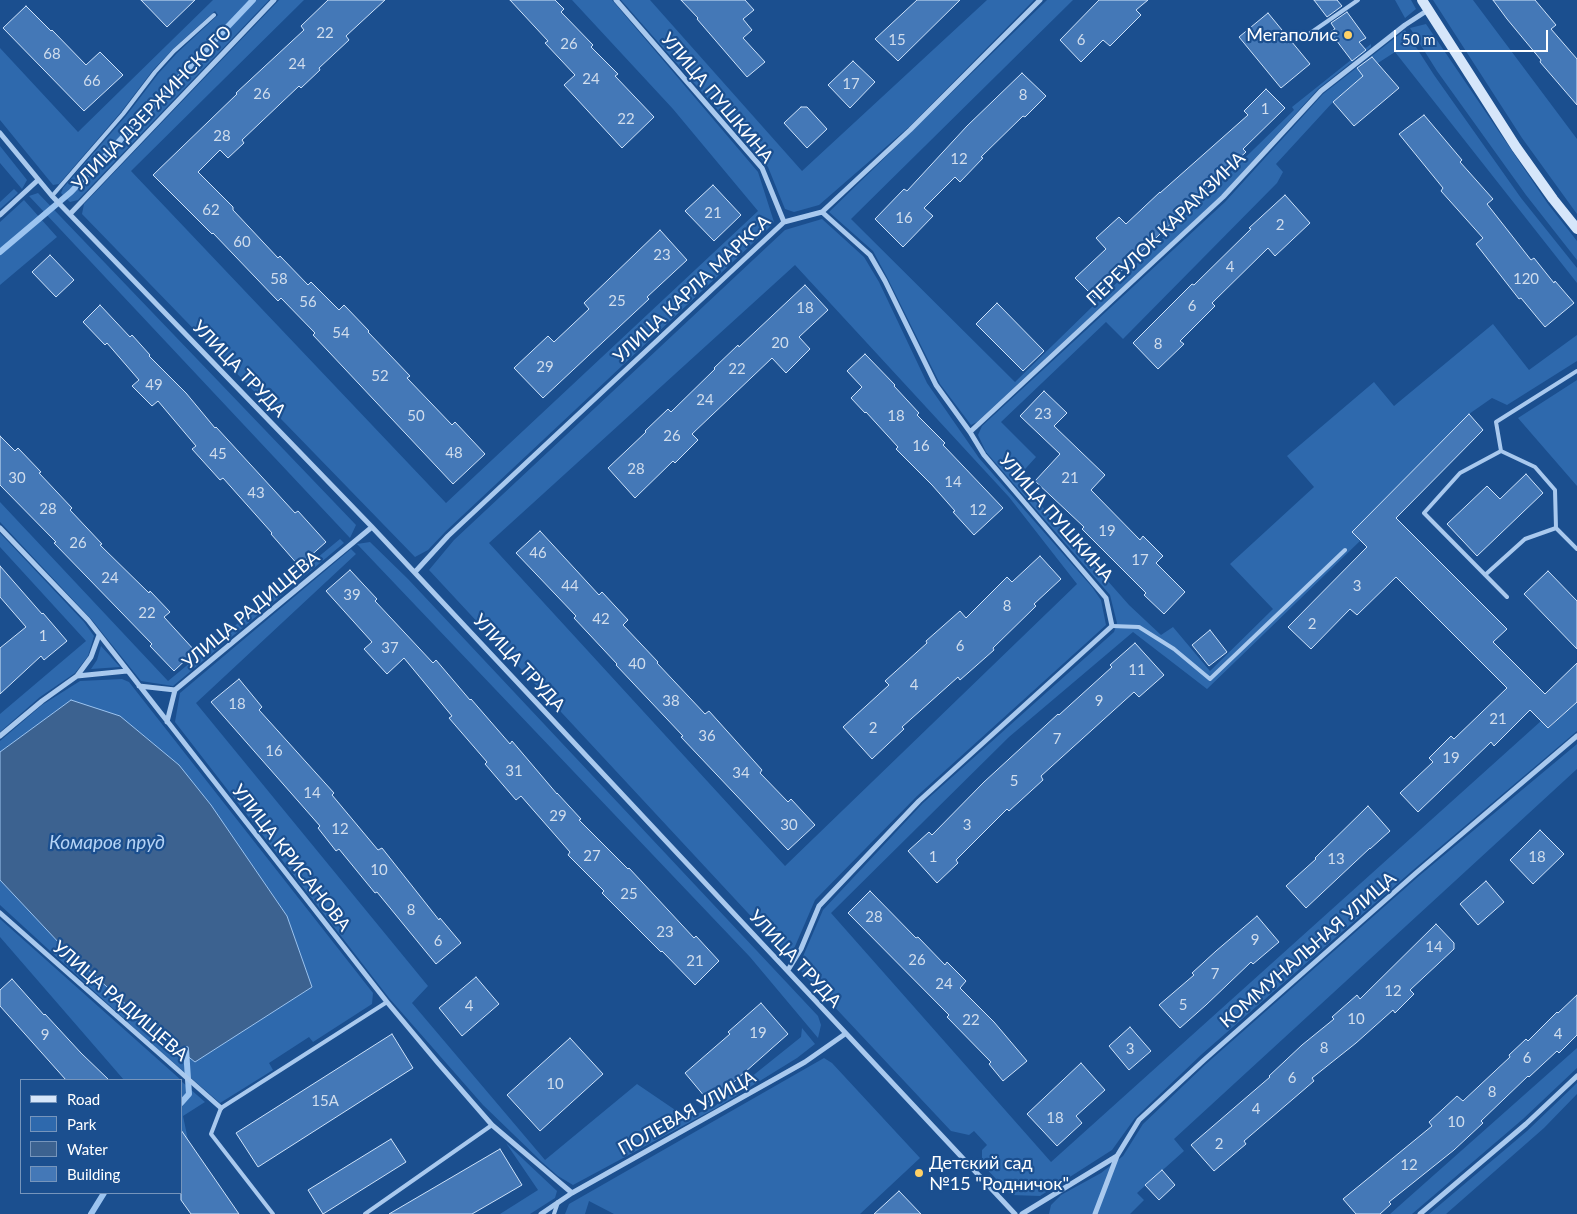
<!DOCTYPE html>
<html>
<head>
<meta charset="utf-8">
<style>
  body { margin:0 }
  #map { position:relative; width:1577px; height:1214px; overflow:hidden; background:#1b4f8f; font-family:Lato,sans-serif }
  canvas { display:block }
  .legend { position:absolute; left:20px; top:1079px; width:162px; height:115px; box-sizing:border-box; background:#1b4f8f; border:1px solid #7695bc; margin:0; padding:6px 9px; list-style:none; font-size:15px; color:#fff }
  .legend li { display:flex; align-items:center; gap:10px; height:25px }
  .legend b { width:25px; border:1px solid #7695bc }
  .scale { position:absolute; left:1394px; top:30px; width:154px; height:22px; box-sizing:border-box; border:2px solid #fff; border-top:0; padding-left:6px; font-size:15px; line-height:18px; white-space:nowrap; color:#fff; -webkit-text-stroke:4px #1b4f8f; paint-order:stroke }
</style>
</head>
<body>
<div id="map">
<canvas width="1577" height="1214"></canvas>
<ul class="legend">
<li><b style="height:6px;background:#d6e6fa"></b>Road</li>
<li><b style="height:14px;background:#2e69ad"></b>Park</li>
<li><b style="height:14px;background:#3c6290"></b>Water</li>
<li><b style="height:14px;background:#4478b7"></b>Building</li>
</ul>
<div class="scale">50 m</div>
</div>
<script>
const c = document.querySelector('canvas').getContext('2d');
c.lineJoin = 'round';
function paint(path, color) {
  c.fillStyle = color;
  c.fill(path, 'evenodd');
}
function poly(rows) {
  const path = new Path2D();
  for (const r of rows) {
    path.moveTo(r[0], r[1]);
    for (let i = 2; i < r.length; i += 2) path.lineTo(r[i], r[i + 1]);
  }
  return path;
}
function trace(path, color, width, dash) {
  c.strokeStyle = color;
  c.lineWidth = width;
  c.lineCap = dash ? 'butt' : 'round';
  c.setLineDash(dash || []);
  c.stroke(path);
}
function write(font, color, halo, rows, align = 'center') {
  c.font = font + ' Lato,sans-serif';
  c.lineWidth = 4.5;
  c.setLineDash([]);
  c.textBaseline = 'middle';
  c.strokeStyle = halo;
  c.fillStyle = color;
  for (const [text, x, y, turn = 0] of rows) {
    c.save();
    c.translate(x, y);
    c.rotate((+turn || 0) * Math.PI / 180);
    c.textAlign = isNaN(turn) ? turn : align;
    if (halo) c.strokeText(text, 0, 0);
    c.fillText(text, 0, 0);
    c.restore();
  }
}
const green = poly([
  [213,0,269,0,78,200,70,202,61,193,63,188,126,116,158,74,177,53,218,15,215,11,173,49,153,70,121,112,59,184,53,185,0,120,0,48,78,132],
  [279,0,304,0,131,171,446,503,758,211,673,109,572,0,612,0,758,172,774,222,768,229,446,531,428,550,415,557,82,214,84,204],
  [621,0,650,0,802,171,987,0,1034,0,910,126,819,205,794,212,785,209,768,167],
  [1047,0,1073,0,851,219,1015,382,1294,110,1292,107,1371,44,1371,47,1318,89,1222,195,977,422,971,425,940,384,888,279,873,251,829,212],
  [1395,0,1411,0,1416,9,1405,18],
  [1433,0,1473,0,1577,139,1577,214,1522,138],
  [1426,24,1548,204,1577,241,1577,260,1526,195,1437,71,1410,28],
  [1405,30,1434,75,1521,198,1577,268,1577,283,1395,52,1378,63,1333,102,1276,164,1283,172,1277,183,1123,339,1106,322,1001,422,1036,457,1017,478,1129,605,1161,635,1173,627,1210,671,1273,609,1230,564,1314,487,1287,456,1374,382,1394,406,1493,324,1529,370,1577,335,1577,361,1507,405,1492,398,1469,414,1352,532,1360,541,1207,689,1133,632,1009,737,831,913,1051,1162,1541,721,1549,728,1577,702,1577,731,1413,870,1202,1054,1135,1118,1112,1150,1040,1196,1011,1195,982,1164,982,1150,987,1145,974,1131,969,1135,951,1131,798,968,823,910,923,803,1114,632,1117,623,1110,595,986,452,978,435,982,426,1225,202,1323,94],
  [0,146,27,180,22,189,0,163],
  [14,189,18,193,0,209,0,202],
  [38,193,356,525,350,538,29,196],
  [24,200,57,237,0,285,0,222],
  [822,219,864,257,879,282,927,383,979,458,1092,587,1101,600,1106,625,917,796,815,900,793,951,787,955,429,570,454,540,785,230],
  [795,265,1009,497,1077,584,785,866,489,543],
  [1577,380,1577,486,1518,418],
  [0,502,168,681,340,539,344,543,173,686,141,681,92,620,0,522],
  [0,533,84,622,94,636,88,656,75,673,40,697,0,732,0,714,86,641,0,547],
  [370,542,408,579,818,1016,821,1025,818,1038,750,957,357,544],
  [351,549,356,554,196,703,428,986,412,1003,545,1160,637,1084,687,1118,715,1106,801,1037,802,1028,815,1044,797,1058,716,1108,573,1185,558,1176,542,1162,483,1105,389,998,175,722,180,693],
  [101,646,120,667,91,669,97,660],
  [122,679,129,682,373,993,372,1004,313,1042,309,1037,269,1063,273,1070,220,1103,144,1037,0,905,0,880,61,945,153,1029,195,1062,312,987,287,916,211,805,179,765,120,716,71,701,0,752,0,741,42,705,80,681],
  [1577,744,1577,769,1174,1139,1184,1151,1137,1193,1144,1200,1130,1214,1049,1214,1051,1205,1061,1195,1101,1173,1123,1156,1143,1124,1206,1064,1419,876],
  [0,919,181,1080,124,1080,0,937],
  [1577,1048,1577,1068,1523,1119,1412,1214,1390,1214],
  [824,1058,832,1063,920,1158,860,1214,614,1214,589,1201,585,1214,565,1214,569,1204],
  [181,1081,205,1102,183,1116,188,1140,181,1135],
  [1577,1083,1577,1094,1544,1128,1446,1214,1429,1214,1527,1131],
  [506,1143,557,1191,555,1198,530,1214,500,1214,538,1190]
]);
const water = poly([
  [71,700,120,716,179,765,211,805,287,916,312,987,195,1062,153,1029,61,945,0,880,0,752,71,700]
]);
const stream = poly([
  [0,252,71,192,253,0],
  [181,1103,189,1094,186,1049],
  [91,1214,104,1193]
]);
const building = poly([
  [141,0,195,0,167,27,141,0],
  [328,0,385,0,346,36,349,40,319,68,320,70,301,88,299,86,242,140,244,143,228,158,220,150,198,172,233,207,233,210,278,258,280,256,308,285,311,282,339,310,344,305,369,331,368,332,410,376,407,378,452,425,455,422,485,454,453,484,313,335,315,333,281,298,278,301,213,233,212,234,153,175,237,94,236,93,304,30,301,26,328,0],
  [510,0,555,0,564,9,561,12,593,45,591,47,618,74,615,76,654,117,622,148,564,85,575,75,545,43,548,41,510,0],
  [681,0,745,0,754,10,743,19,752,30,743,38,765,62,747,77,697,19,698,18,681,0],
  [917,0,960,0,898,61,875,39,917,0],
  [1099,0,1148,0,1136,10,1141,15,1110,46,1103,40,1081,62,1060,40,1099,0],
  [1314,0,1337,0,1342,6,1327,17,1314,0],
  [1493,0,1535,0,1556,25,1551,29,1577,59,1577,105,1540,62,1541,60,1507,19,1493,0],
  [26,6,51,31,52,30,86,65,100,52,123,75,84,111,3,28,26,6],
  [1347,12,1366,38,1359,42,1366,50,1352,61,1330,32,1335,29,1331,23,1347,12],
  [1268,13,1310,64,1281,88,1239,37,1268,13],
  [1372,57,1399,88,1354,126,1333,102,1363,76,1357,68,1372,57],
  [853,61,875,82,850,108,828,85,853,61],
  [1022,73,1046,96,1025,117,1023,116,981,157,983,158,960,182,955,177,924,208,933,216,903,247,875,219,904,189,907,191,967,126,1022,73],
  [1266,89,1285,108,1243,149,1246,152,1180,212,1181,214,1116,276,1117,277,1095,298,1075,278,1106,249,1096,238,1119,217,1126,224,1160,192,1160,193,1248,115,1244,111,1266,89],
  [801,107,807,107,827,129,807,148,784,123,801,107],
  [1424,115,1462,160,1460,162,1493,199,1487,204,1531,260,1534,258,1554,283,1555,281,1574,303,1545,327,1521,298,1519,299,1476,244,1483,238,1441,191,1443,188,1399,134,1424,115],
  [713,185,741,215,714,241,685,211,713,185],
  [1285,195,1310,223,1275,256,1268,248,1212,303,1215,306,1180,341,1184,344,1158,369,1133,343,1192,284,1194,285,1251,229,1249,228,1285,195],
  [660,230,687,260,647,297,649,299,543,398,514,368,548,336,554,342,589,309,584,303,660,230],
  [50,255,74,280,56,297,32,272,50,255],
  [805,285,828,310,799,337,810,349,786,373,772,358,692,434,698,440,675,463,673,461,635,498,608,468,646,432,645,431,668,409,671,412,715,369,714,368,738,345,739,347,805,285],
  [997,303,1044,351,1023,371,976,324,997,303],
  [100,305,130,337,132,335,150,355,149,356,186,393,215,428,216,427,295,513,298,511,326,542,299,566,271,534,272,533,223,478,220,480,192,449,196,446,158,401,152,406,132,386,139,380,107,343,105,345,83,322,100,305],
  [865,354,895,385,894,386,919,413,917,415,945,443,943,445,1003,508,974,535,953,512,955,511,932,485,896,449,898,447,866,412,865,413,851,398,862,387,847,371,865,354],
  [1044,391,1067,413,1054,426,1105,475,1091,490,1140,540,1143,536,1163,556,1156,563,1185,592,1164,614,1144,595,1146,593,1082,529,1084,527,1035,481,1060,454,1020,416,1044,391],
  [1469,414,1483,430,1396,518,1507,629,1493,642,1545,694,1577,663,1577,702,1548,728,1530,710,1494,746,1491,742,1418,812,1400,793,1433,762,1429,758,1451,736,1454,739,1507,688,1396,577,1357,615,1350,609,1311,649,1288,627,1367,547,1352,532,1469,414],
  [0,436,15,451,18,448,41,472,39,473,72,508,70,510,102,544,100,545,149,593,150,591,170,612,164,617,195,651,174,671,150,646,152,644,87,577,54,543,56,542,0,485,0,436],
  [1526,474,1543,493,1477,556,1447,524,1487,486,1500,499,1526,474],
  [540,531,599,595,602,592,628,620,623,625,658,662,657,663,705,714,709,711,762,770,760,773,788,802,791,799,815,825,788,850,681,737,683,736,616,665,617,664,574,618,576,616,516,553,540,531],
  [1040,556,1061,579,1034,604,1036,606,993,648,994,650,960,680,958,677,902,727,904,729,872,759,843,727,889,685,885,681,927,643,926,641,960,611,966,618,1007,577,1012,582,1040,556],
  [0,566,42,614,43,613,67,641,44,660,41,656,0,694,0,648,26,627,0,597,0,566],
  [350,570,377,599,375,601,433,663,436,660,470,700,471,699,510,744,512,741,557,794,557,793,581,819,579,820,628,869,629,868,694,938,696,936,719,961,695,985,662,951,661,952,602,893,604,891,568,855,570,852,521,796,516,800,485,764,487,762,449,718,452,716,404,658,387,674,364,649,372,642,326,591,350,570],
  [1548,571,1577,601,1577,649,1524,594,1548,571],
  [1210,630,1227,652,1209,666,1192,645,1210,630],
  [1135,643,1164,675,1139,697,1134,692,1041,776,1043,780,1009,811,1007,809,956,860,958,863,937,883,908,851,929,832,932,835,984,782,1058,714,1059,715,1112,667,1110,665,1135,643],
  [239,679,262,707,259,710,334,793,332,795,378,850,382,848,439,920,440,918,461,943,436,964,377,892,375,893,339,849,336,851,318,828,320,826,211,702,239,679],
  [1368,806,1390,831,1370,849,1370,848,1306,908,1286,886,1316,859,1315,858,1368,806],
  [1540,830,1564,854,1533,884,1510,860,1540,830],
  [1486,881,1504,902,1478,925,1460,904,1486,881],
  [870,891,916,938,918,937,945,965,947,962,966,981,960,988,994,1022,1027,1061,1003,1081,989,1064,991,1062,947,1017,949,1015,848,913,870,891],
  [1257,916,1279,942,1253,964,1251,962,1206,1005,1180,1028,1159,1005,1194,975,1192,973,1216,951,1257,916],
  [1436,924,1454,943,1454,949,1410,990,1414,994,1395,1013,1393,1010,1356,1043,1312,1078,1314,1081,1244,1141,1246,1144,1214,1171,1191,1145,1270,1077,1269,1076,1302,1045,1334,1019,1332,1017,1357,995,1360,999,1436,924],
  [476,977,499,1004,462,1036,439,1008,476,977],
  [12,979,44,1015,45,1014,81,1053,109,1080,66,1080,0,1006,0,990,12,979],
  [1577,995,1577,1035,1559,1053,1557,1051,1529,1077,1528,1076,1481,1121,1483,1123,1454,1150,1389,1202,1391,1204,1380,1214,1356,1214,1343,1199,1432,1126,1429,1122,1457,1096,1463,1101,1510,1057,1509,1055,1526,1039,1528,1041,1557,1012,1558,1013,1577,995],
  [761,1003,788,1034,710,1103,685,1073,730,1034,728,1032,761,1003],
  [1130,1027,1151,1051,1129,1070,1109,1046,1130,1027],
  [392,1034,413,1068,258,1167,236,1133,392,1034],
  [570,1038,603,1074,540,1131,507,1095,570,1038],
  [1081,1063,1105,1090,1076,1116,1082,1123,1057,1146,1027,1114,1081,1063],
  [181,1130,239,1214,191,1214,181,1200,181,1130],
  [391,1139,406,1162,323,1214,308,1190,391,1139],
  [500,1149,522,1185,472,1214,389,1214,500,1149],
  [1162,1170,1175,1185,1159,1200,1145,1185,1162,1170],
  [899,1191,921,1214,874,1214,899,1191]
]);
const lane = poly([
  [1309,34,1358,0],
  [52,196,123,114,155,72,174,51,214,15],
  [1556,528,1577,549],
  [1485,575,1525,539,1556,528,1555,490,1535,467,1501,451],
  [1507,597,1424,513,1460,473,1501,451,1496,422,1577,371],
  [1112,626,1139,627,1174,649,1210,679,1345,550],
  [273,1214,211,1134,221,1108,387,1002],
  [365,1214,492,1125],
  [554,1214,558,1202]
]);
const street = poly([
  [616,0,762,168,784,222],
  [0,133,52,196,372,527,1015,1214],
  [70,214,274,0],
  [0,215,38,180],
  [970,432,1223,197,1321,91,1405,25,1428,10],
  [0,528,88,620,387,1002,438,1063,492,1125,572,1193],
  [415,572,448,536,784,222,822,212,910,130,1040,0],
  [77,676,91,657,99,635],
  [139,686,175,690,372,527],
  [167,722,175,690],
  [0,736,42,701,77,676,127,671],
  [0,913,221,1108],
  [788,970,801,949,819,906,919,801,1112,626,1106,598,984,455,970,432,936,385,885,281,870,255,822,212],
  [541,1214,572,1193,805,1062,845,1034],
  [1022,1214,1117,1156],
  [1095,1214,1117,1156,1139,1120,1204,1060,1416,873,1577,736],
  [1420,1214,1526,1124,1577,1076]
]);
const secondary = poly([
  [1422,0,1516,147,1553,199,1577,229]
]);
const markers = [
  [1348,35,5,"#ffd166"],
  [919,1173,5,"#ffd166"]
];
const numberNames = [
  ["22",325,33],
  ["15",897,40],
  ["6",1081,40],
  ["26",569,44],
  ["68",52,54],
  ["24",297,64],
  ["24",591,79],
  ["66",92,81],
  ["17",851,84],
  ["26",262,94],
  ["8",1023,95],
  ["1",1265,109],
  ["22",626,119],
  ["28",222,136],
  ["12",959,159],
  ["62",211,210],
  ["21",713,213],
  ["16",904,218],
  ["2",1280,225],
  ["60",242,242],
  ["23",662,255],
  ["4",1230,267],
  ["58",279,279],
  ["120",1526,279],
  ["25",617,301],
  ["56",308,302],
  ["6",1192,306],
  ["18",805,308],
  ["54",341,333],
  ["20",780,343],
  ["8",1158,344],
  ["29",545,367],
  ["22",737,369],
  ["52",380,376],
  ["49",154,385],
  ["24",705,400],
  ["23",1043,414],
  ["50",416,416],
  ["18",896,416],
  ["26",672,436],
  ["16",921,446],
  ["48",454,453],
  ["45",218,454],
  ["28",636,469],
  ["30",17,478],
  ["21",1070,478],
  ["14",953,482],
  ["43",256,493],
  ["28",48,509],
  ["12",978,510],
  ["19",1107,531],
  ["26",78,543],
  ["46",538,553],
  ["17",1140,560],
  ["24",110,578],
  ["44",570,586],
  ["3",1357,586],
  ["39",352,595],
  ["8",1007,606],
  ["22",147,613],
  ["42",601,619],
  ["2",1312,624],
  ["1",43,636],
  ["6",960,646],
  ["37",390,648],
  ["40",637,664],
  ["11",1137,670],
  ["4",914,685],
  ["38",671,701],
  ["9",1099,701],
  ["18",237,704],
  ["21",1498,719],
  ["2",873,728],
  ["36",707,736],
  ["7",1057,739],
  ["16",274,751],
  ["19",1451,758],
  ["31",514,771],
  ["34",741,773],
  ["5",1014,781],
  ["14",312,793],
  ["29",558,816],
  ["30",789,825],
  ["3",967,825],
  ["12",340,829],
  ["27",592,856],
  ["1",933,857],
  ["18",1537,857],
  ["13",1336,859],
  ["10",379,870],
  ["25",629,894],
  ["8",411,910],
  ["28",874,917],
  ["23",665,932],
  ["9",1255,940],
  ["6",438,941],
  ["14",1434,947],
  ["26",917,960],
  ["21",695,961],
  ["7",1215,974],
  ["24",944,984],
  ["12",1393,991],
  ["5",1183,1005],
  ["4",469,1006],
  ["10",1356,1019],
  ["22",971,1020],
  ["19",758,1033],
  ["4",1558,1034],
  ["9",45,1035],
  ["8",1324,1048],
  ["3",1130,1049],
  ["6",1527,1058],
  ["6",1292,1078],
  ["10",555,1084],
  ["8",1492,1092],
  ["15А",325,1101],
  ["4",1256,1109],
  ["18",1055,1118],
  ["10",1456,1122],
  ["2",1219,1144],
  ["12",1409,1165]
];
const poiNames = [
  ["Мегаполис",1338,35],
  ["Детский сад",929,1163,"left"],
  ["№15 \"Родничок\"",929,1184,"left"]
];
const streetNames = [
  ["УЛИЦА ПУШКИНА",717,98,50],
  ["УЛИЦА ДЗЕРЖИНСКОГО",152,108,-46],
  ["ПЕРЕУЛОК КАРАМЗИНА",1166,229,-44],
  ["УЛИЦА КАРЛА МАРКСА",692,289,-43],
  ["УЛИЦА ТРУДА",239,369,46],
  ["УЛИЦА ПУШКИНА",1056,518,49],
  ["УЛИЦА РАДИЩЕВА",251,610,-40],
  ["УЛИЦА ТРУДА",519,663,47],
  ["УЛИЦА КРИСАНОВА",291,858,52],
  ["КОММУНАЛЬНАЯ УЛИЦА",1308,950,-41],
  ["УЛИЦА ТРУДА",795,959,47],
  ["УЛИЦА РАДИЩЕВА",120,1001,41],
  ["ПОЛЕВАЯ УЛИЦА",687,1113,-29]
];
const waterNames = [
  ["Комаров пруд",107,843]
];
paint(green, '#2e69ad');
paint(water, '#3c6290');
trace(water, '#9cc4f0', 1);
trace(stream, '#9cc4f0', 6);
paint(building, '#4478b7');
trace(building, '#cfe3fa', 1);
trace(lane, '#a9c9ee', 4);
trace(street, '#a9c9ee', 5);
trace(secondary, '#d6e6fa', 10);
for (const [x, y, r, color] of markers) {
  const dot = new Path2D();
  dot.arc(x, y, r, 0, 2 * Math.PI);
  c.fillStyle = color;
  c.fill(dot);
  trace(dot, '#1b4f8f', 2);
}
write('15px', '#d0dded', null, numberNames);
write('18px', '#fff', '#1b4f8f', poiNames, 'right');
write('18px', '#fff', '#1b4f8f', streetNames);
write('italic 19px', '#b5d3f5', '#1b4f8f', waterNames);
</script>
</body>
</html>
